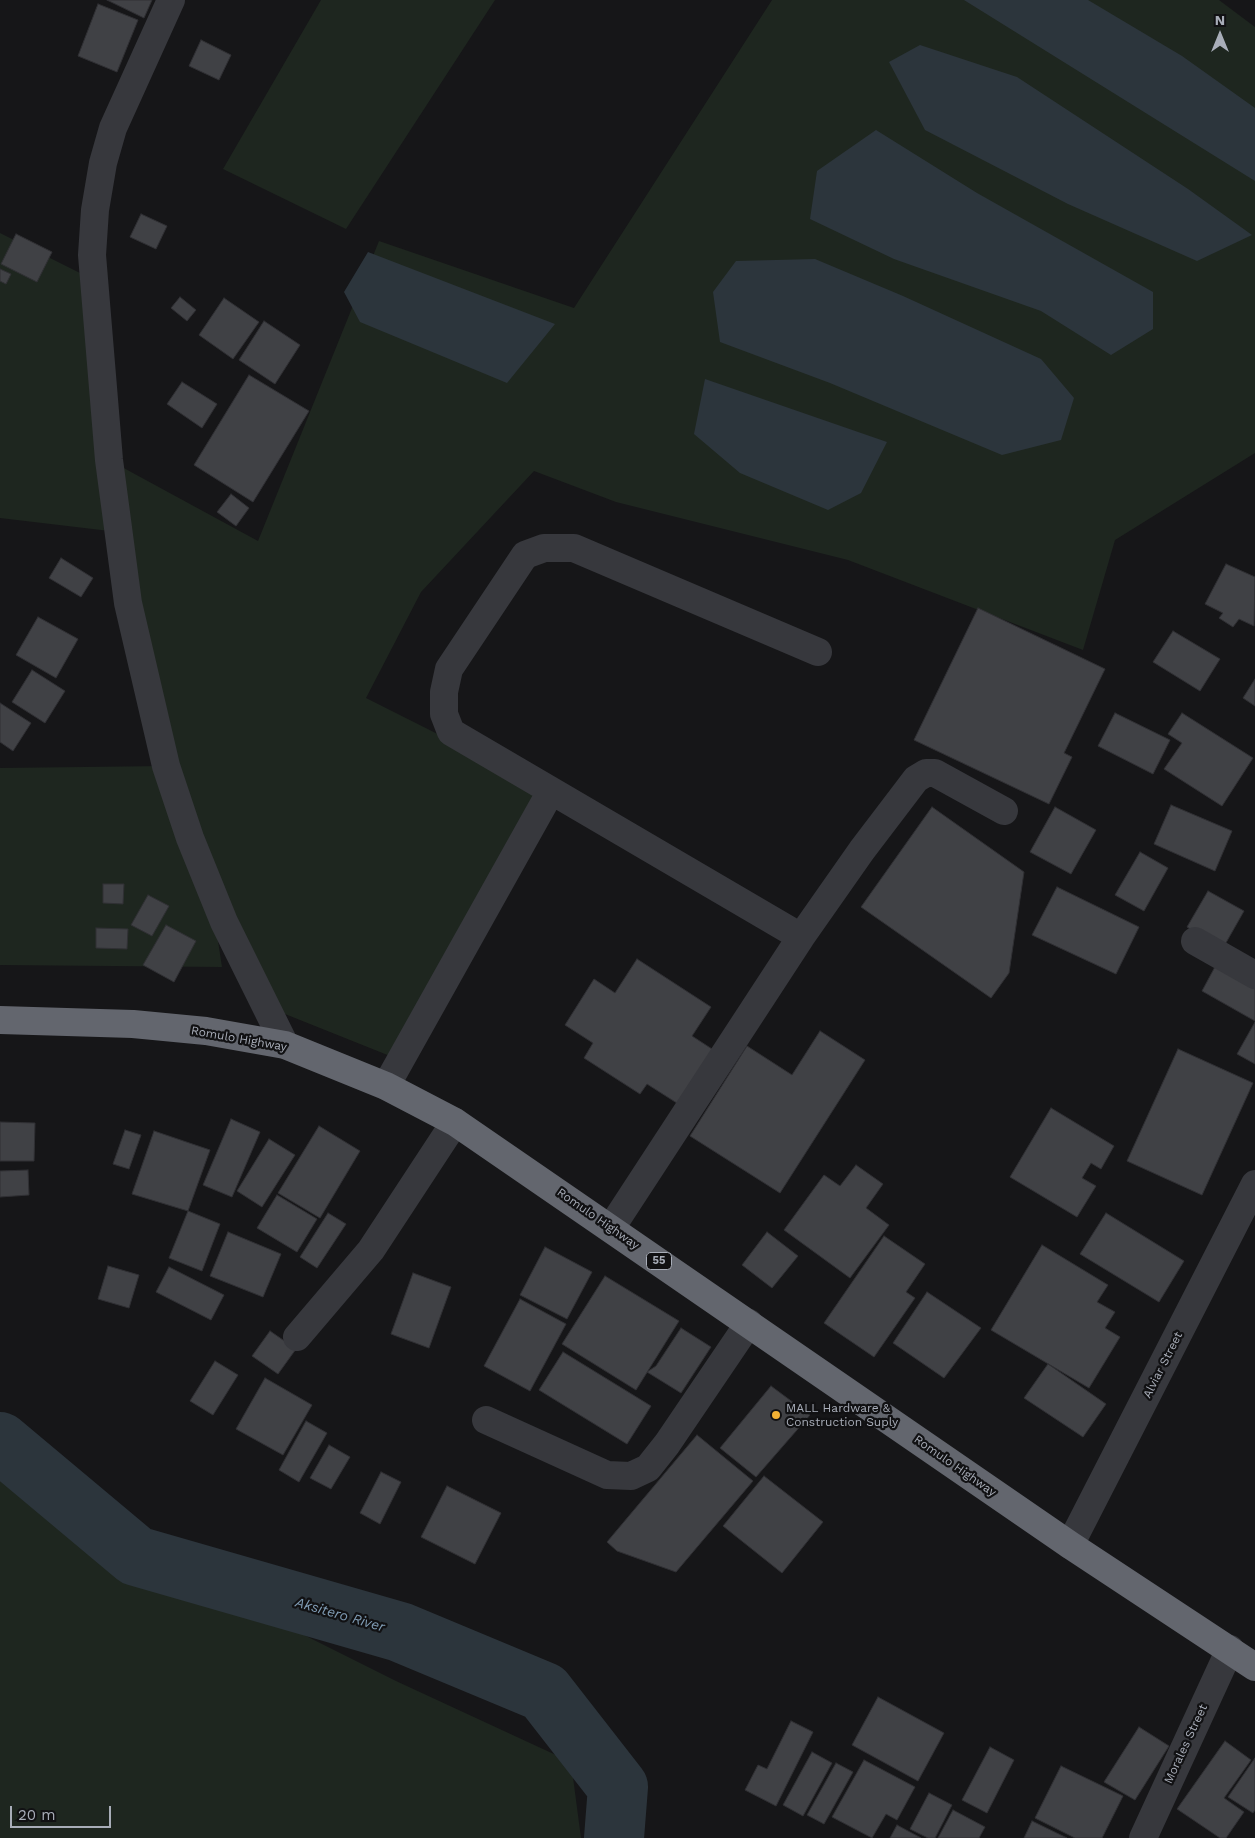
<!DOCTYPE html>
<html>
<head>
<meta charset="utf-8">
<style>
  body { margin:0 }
  #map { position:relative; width:1255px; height:1838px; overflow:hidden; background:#161618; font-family:"Work Sans",sans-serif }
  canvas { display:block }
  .north { position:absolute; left:1195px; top:10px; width:50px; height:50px; -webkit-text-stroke:4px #111113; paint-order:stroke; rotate:0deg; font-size:14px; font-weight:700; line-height:20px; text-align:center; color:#a8adb8 }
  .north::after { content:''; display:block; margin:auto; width:18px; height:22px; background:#a8adb8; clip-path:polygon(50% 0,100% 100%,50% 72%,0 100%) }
  .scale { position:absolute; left:10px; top:1806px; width:101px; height:22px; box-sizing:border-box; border:2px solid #a8adb8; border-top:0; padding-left:6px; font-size:15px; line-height:18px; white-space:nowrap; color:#a8adb8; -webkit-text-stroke:4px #111113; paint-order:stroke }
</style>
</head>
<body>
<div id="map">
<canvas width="1255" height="1838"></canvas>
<div class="north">N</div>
<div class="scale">20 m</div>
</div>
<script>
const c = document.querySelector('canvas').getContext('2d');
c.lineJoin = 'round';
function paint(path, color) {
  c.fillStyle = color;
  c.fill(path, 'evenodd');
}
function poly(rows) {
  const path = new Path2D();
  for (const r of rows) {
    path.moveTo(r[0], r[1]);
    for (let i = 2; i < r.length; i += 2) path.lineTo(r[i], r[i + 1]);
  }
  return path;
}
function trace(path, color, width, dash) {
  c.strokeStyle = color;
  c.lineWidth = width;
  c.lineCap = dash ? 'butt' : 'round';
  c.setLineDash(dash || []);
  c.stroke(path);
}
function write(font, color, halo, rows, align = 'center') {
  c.font = font + ' "Work Sans",sans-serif';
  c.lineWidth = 4.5;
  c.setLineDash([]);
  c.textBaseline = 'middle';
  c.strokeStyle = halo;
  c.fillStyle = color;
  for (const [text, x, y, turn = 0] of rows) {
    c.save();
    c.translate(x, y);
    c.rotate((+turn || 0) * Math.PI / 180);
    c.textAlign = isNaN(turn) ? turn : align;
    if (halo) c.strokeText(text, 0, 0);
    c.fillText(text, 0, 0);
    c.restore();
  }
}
const green = poly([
  [321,0,495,0,346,229,223,169],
  [772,0,1219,0,1255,27,1255,453,1115,540,1083,650,848,560,616,502,534,471,421,592,366,698,551,791,400,1060,265,1006,210,889,222,967,0,965,0,768,166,766,118,532,0,518,0,233,94,280,109,460,258,541,379,241,574,308],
  [0,1442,120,1543,396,1681,571,1762,581,1838,0,1838]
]);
const water = poly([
  [964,0,1088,0,1182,56,1255,108,1255,181],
  [920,45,1017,77,1188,189,1252,235,1197,261,1068,204,925,130,889,62],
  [876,130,977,193,1153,292,1153,329,1111,355,1041,311,894,259,810,219,817,171],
  [368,252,555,324,507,383,360,322,344,292],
  [815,259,903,296,1041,359,1074,398,1061,440,1002,455,830,383,720,342,713,292,736,261],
  [705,379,887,442,861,493,828,510,740,473,694,434]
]);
const river = poly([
  [0,1442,136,1556,400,1632,544,1692,618,1787,614,1838]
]);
const building = poly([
  [107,0,152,0,144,18,107,0],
  [98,4,138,20,117,72,78,56,98,4],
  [201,40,231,55,219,80,189,66,201,40],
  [141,214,167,226,156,249,130,237,141,214],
  [16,234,52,252,37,282,1,264,16,234],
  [0,269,11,274,6,284,0,281,0,269],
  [180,297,196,310,187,321,171,308,180,297],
  [224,298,259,322,233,359,199,335,224,298],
  [264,321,300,345,275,384,239,360,264,321],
  [249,375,309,411,253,502,194,465,249,375],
  [182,382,217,404,202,428,167,404,182,382],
  [231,494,249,508,236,526,217,512,231,494],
  [61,558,93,578,81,597,49,578,61,558],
  [1226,564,1255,577,1254,626,1239,619,1233,627,1219,618,1223,613,1205,604,1226,564],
  [978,608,1105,669,1064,753,1072,757,1049,804,914,740,978,608],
  [38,617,78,639,56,678,16,655,38,617],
  [1173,631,1220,659,1200,691,1153,662,1173,631],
  [32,670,65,691,45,723,12,702,32,670],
  [1255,679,1255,706,1243,698,1255,679],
  [0,703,31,723,13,751,0,742,0,703],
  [1115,713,1170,740,1153,774,1098,746,1115,713],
  [1182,713,1253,758,1222,806,1164,769,1182,743,1168,734,1182,713],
  [1171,805,1232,831,1215,871,1154,844,1171,805],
  [932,807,1024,872,1009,973,991,998,861,907,932,807],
  [1055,807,1096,830,1071,874,1030,852,1055,807],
  [1140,852,1168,868,1144,911,1115,895,1140,852],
  [103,884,124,884,123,904,103,903,103,884],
  [1057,887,1139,927,1116,974,1032,935,1057,887],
  [1208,891,1244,911,1223,948,1187,927,1208,891],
  [148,895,169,906,152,936,131,925,148,895],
  [166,925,196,941,174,982,143,965,166,925],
  [96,928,128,929,127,949,96,948,96,928],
  [637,959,711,1007,692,1036,715,1051,680,1105,647,1084,640,1094,584,1058,593,1043,565,1025,594,979,615,993,637,959],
  [1216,965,1255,986,1255,1021,1202,991,1216,965],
  [1255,1022,1255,1064,1237,1054,1255,1022],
  [820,1031,865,1060,780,1193,690,1136,747,1046,792,1075,820,1031],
  [1178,1049,1253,1083,1202,1195,1127,1161,1178,1049],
  [1051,1108,1114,1146,1101,1169,1091,1163,1082,1178,1096,1186,1077,1217,1010,1177,1051,1108],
  [231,1119,260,1132,232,1197,203,1185,231,1119],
  [0,1122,35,1123,34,1161,0,1161,0,1122],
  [319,1126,360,1151,320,1218,278,1193,319,1126],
  [125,1130,141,1135,129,1169,113,1164,125,1130],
  [154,1131,210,1150,188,1211,132,1194,154,1131],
  [269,1139,295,1155,262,1207,237,1191,269,1139],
  [856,1165,883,1184,866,1208,889,1225,850,1278,784,1230,824,1175,840,1186,856,1165],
  [28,1170,29,1195,0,1197,0,1171,28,1170],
  [277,1195,317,1219,297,1252,257,1228,277,1195],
  [188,1211,220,1224,202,1271,169,1258,188,1211],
  [328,1213,346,1224,317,1268,300,1257,328,1213],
  [1106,1213,1184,1261,1159,1302,1080,1254,1106,1213],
  [228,1232,281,1254,263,1297,210,1276,228,1232],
  [767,1232,798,1256,772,1288,742,1265,767,1232],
  [884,1236,925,1264,906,1292,915,1298,874,1357,824,1323,884,1236],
  [1042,1245,1108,1285,1097,1302,1115,1312,1105,1328,1120,1337,1089,1388,991,1330,1042,1245],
  [545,1247,592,1272,567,1319,520,1295,545,1247],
  [108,1266,139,1275,129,1308,98,1299,108,1266],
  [169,1267,224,1295,211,1320,156,1292,169,1267],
  [413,1273,451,1287,429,1348,391,1334,413,1273],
  [605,1276,679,1321,636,1390,562,1344,605,1276],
  [927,1292,981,1328,944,1378,893,1343,927,1292],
  [520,1299,566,1324,530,1391,484,1366,520,1299],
  [681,1328,711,1347,681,1393,647,1372,656,1366,681,1328],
  [270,1331,296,1349,278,1374,252,1356,270,1331],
  [563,1352,651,1406,627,1444,539,1390,563,1352],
  [215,1361,238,1375,213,1415,190,1401,215,1361],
  [1048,1364,1106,1404,1083,1437,1024,1398,1048,1364],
  [265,1378,312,1405,283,1455,236,1429,265,1378],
  [771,1386,810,1415,756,1477,720,1448,771,1386],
  [306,1421,327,1433,299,1482,279,1470,306,1421],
  [697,1435,753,1481,676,1572,617,1551,607,1542,697,1435],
  [329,1445,350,1457,331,1489,310,1478,329,1445],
  [381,1472,401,1482,380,1524,360,1513,381,1472],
  [764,1476,823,1522,782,1573,723,1526,764,1476],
  [447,1486,501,1513,475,1564,421,1537,447,1486],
  [878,1697,944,1733,918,1781,852,1745,878,1697],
  [791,1721,813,1732,776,1806,745,1790,758,1765,767,1769,791,1721],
  [1139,1727,1169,1746,1135,1800,1104,1782,1139,1727],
  [1225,1741,1251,1760,1224,1798,1244,1812,1226,1838,1220,1838,1177,1809,1225,1741],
  [990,1747,1014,1760,987,1813,962,1800,990,1747],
  [812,1752,832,1763,803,1816,783,1805,812,1752],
  [1255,1758,1255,1810,1253,1813,1228,1797,1255,1758],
  [864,1760,915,1787,897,1820,886,1814,872,1838,832,1817,864,1760],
  [836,1763,853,1772,824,1824,807,1815,836,1763],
  [1061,1766,1123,1796,1102,1838,1075,1838,1035,1818,1061,1766],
  [929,1793,952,1805,935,1838,928,1838,910,1829,929,1793],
  [953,1810,985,1827,979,1838,938,1838,953,1810],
  [1032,1821,1067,1838,1024,1838,1032,1821],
  [897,1825,921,1838,890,1838,897,1825]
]);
const minor = poly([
  [171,0,113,128,103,163,95,210,92,255,109,460,128,603,166,766,190,838,224,922,285,1045],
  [801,937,451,732,444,714,444,692,449,669,525,555,544,548,574,548,818,652],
  [1195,941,1255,975],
  [386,1086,551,791],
  [611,1228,801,937,862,850,916,779,926,773,935,773,1004,811],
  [297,1337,371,1250,455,1122],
  [486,1420,607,1475,631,1476,648,1468,667,1444,749,1323],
  [1070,1545,1255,1184],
  [1143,1838,1230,1649]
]);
const highway = poly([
  [0,1020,133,1024,206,1031,285,1045,386,1086,455,1122,1070,1545,1255,1667]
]);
const markers = [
  [776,1415,5,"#f2b134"]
];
const shields = [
  [659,1261,25]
];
const shieldNames = [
  ["55",659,1261]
];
const streetNames = [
  ["Romulo Highway",239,1039,10],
  ["Romulo Highway",598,1219,35],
  ["Alviar Street",1163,1365,-63],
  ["Romulo Highway",955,1466,35],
  ["Morales Street",1186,1744,-65]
];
const poiNames = [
  ["MALL Hardware &",786,1408],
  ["Construction Suply",786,1422]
];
const waterNames = [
  ["Aksitero River",340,1615,16]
];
paint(green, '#1e261f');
paint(water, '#2c353c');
trace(river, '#2c353c', 60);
paint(building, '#404145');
trace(building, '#303034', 1);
trace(minor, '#37383d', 28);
trace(highway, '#63666e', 28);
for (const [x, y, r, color] of markers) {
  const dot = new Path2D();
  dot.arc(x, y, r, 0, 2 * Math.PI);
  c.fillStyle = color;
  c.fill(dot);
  trace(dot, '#111113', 2);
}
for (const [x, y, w] of shields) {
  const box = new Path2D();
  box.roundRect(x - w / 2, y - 8.5, w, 17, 4);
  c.fillStyle = '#111113';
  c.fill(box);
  trace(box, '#a8adb8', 1);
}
write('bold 11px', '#a8adb8', null, shieldNames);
write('12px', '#a8adb8', '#111113', streetNames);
write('12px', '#a8adb8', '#111113', poiNames, 'left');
write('italic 14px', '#7f9bb3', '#111113', waterNames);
</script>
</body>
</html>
